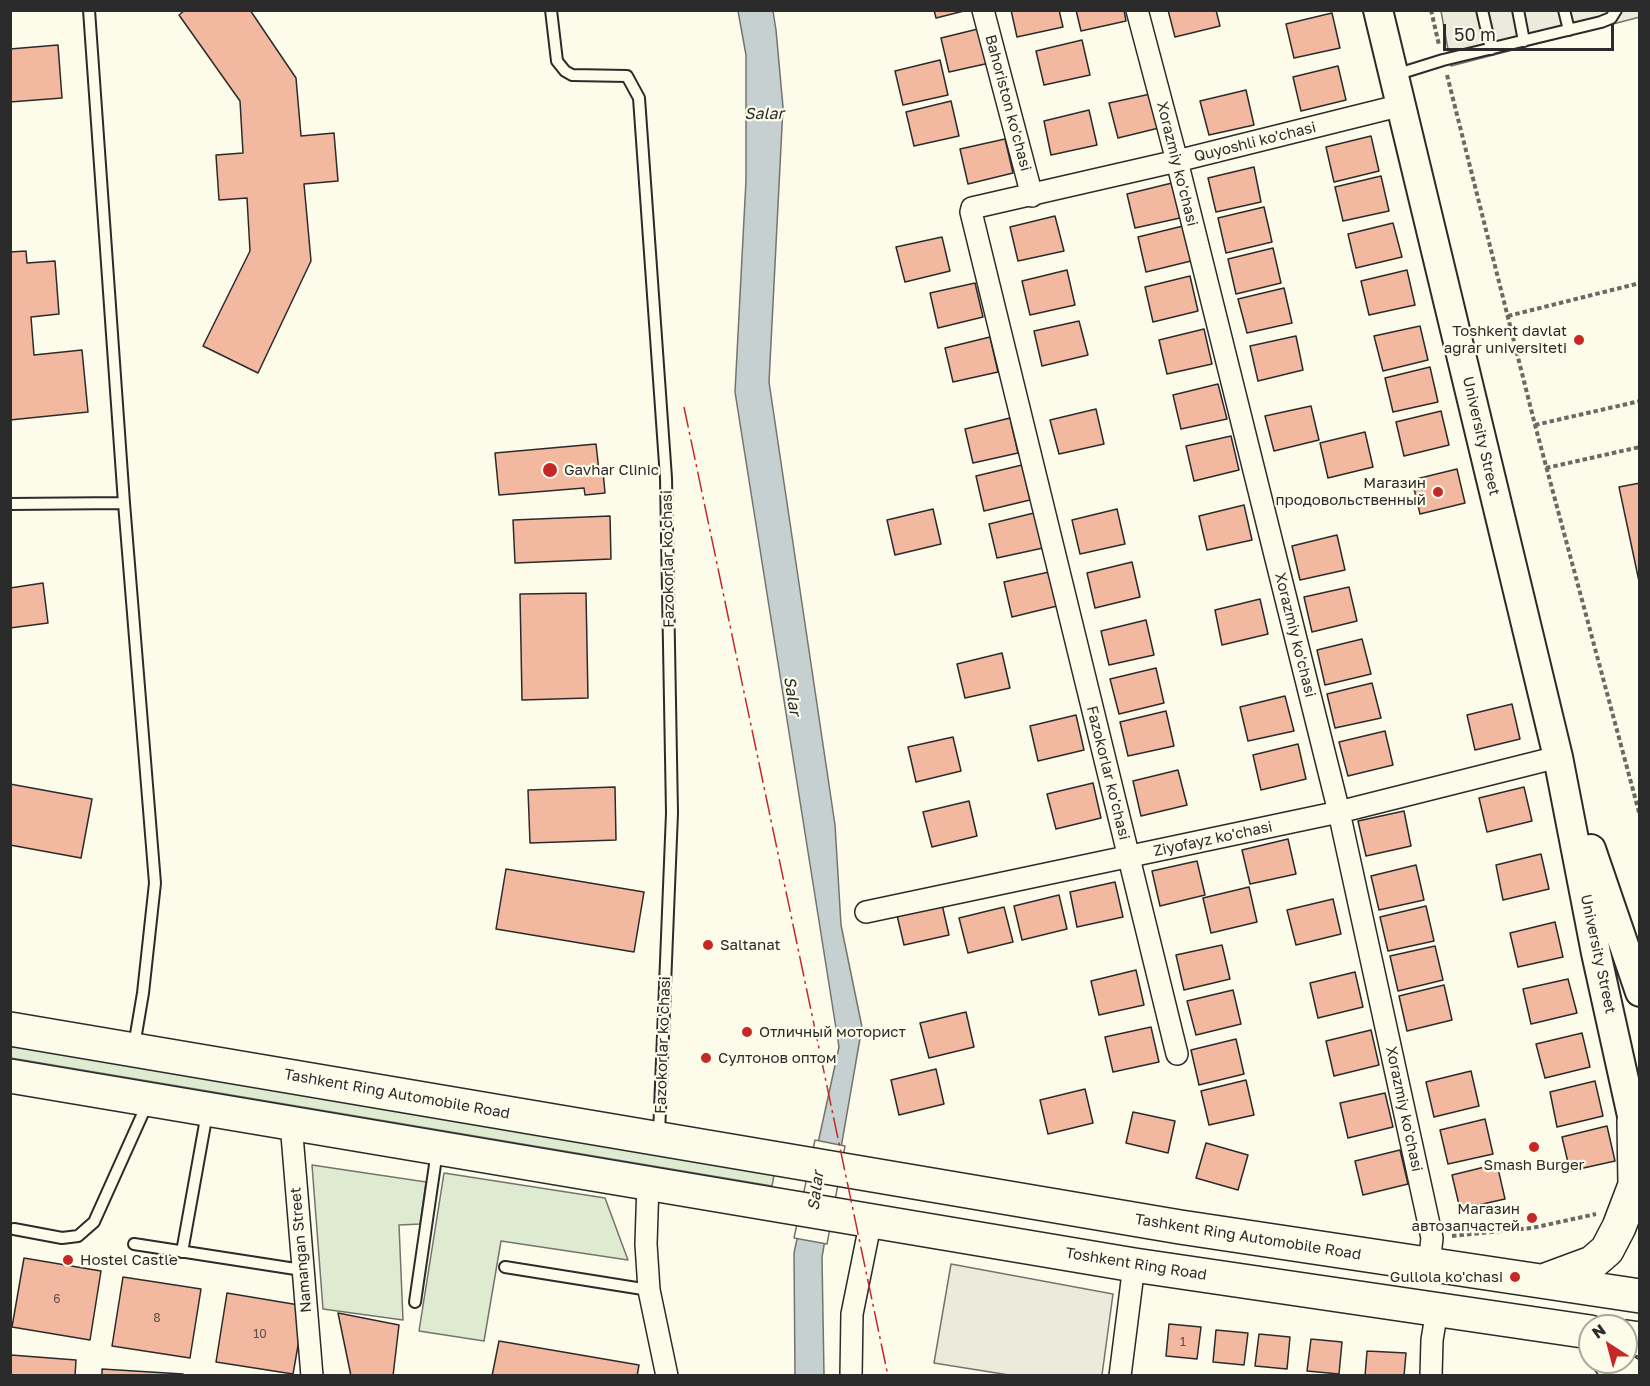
<!DOCTYPE html>
<html>
<head>
<meta charset="utf-8">
<style>
  body { margin:0 }
  #map { position:relative; width:1650px; height:1386px; overflow:hidden; background:#fdfbea; font-family:"Golos Text",sans-serif }
  canvas { display:block }
  .frame { position:absolute; inset:0; border:12px solid #2b2b2b; pointer-events:none }
  .north { position:absolute; left:1578px; top:1314px; width:60px; height:60px; box-sizing:border-box; background:#fdfbea; border:2px solid #a9a89e; border-radius:50%; rotate:324deg; font-size:16px; font-weight:700; line-height:24px; text-align:center; color:#2b2b2b }
  .north::after { content:''; display:block; margin:auto; width:21px; height:27px; background:#c62828; clip-path:polygon(50% 0,100% 100%,50% 72%,0 100%) }
  .scale { position:absolute; left:1443px; top:24px; width:171px; height:27px; box-sizing:border-box; border:3px solid #2b2b2b; border-top:0; padding-left:8px; font-size:18px; line-height:21px; white-space:nowrap; color:#2b2b2b; -webkit-text-stroke:4px #fdfbea; paint-order:stroke }
</style>
</head>
<body>
<div id="map">
<canvas width="1650" height="1386"></canvas>
<div class="frame"></div>
<div class="north">N</div>
<div class="scale">50 m</div>
</div>
<script>
const c = document.querySelector('canvas').getContext('2d');
c.lineJoin = 'round';
function paint(path, color) {
  c.fillStyle = color;
  c.fill(path, 'evenodd');
}
function poly(rows) {
  const path = new Path2D();
  for (const r of rows) {
    path.moveTo(r[0], r[1]);
    for (let i = 2; i < r.length; i += 2) path.lineTo(r[i], r[i + 1]);
  }
  return path;
}
function trace(path, color, width, dash) {
  c.strokeStyle = color;
  c.lineWidth = width;
  c.lineCap = dash ? 'butt' : 'round';
  c.setLineDash(dash || []);
  c.stroke(path);
}
function write(font, color, halo, rows, align = 'center') {
  c.font = font + ' "Golos Text",sans-serif';
  c.lineWidth = 4.5;
  c.setLineDash([]);
  c.textBaseline = 'middle';
  c.strokeStyle = halo;
  c.fillStyle = color;
  for (const [text, x, y, turn = 0] of rows) {
    c.save();
    c.translate(x, y);
    c.rotate((+turn || 0) * Math.PI / 180);
    c.textAlign = isNaN(turn) ? turn : align;
    if (halo) c.strokeText(text, 0, 0);
    c.fillText(text, 0, 0);
    c.restore();
  }
}
const green = poly([
  [10,1042,775,1170,772,1186,11,1058,10,1042],
  [312,1165,426,1182,420,1224,399,1225,403,1320,323,1309,312,1165],
  [444,1173,605,1198,628,1260,501,1241,484,1341,419,1331,444,1173]
]);
const parking = poly([
  [1639,10,1640,17,1451,66,1441,11,1639,10],
  [951,1264,1113,1294,1102,1375,1009,1375,934,1363,951,1264]
]);
const water = poly([
  [738,11,773,11,776,30,783,107,769,382,835,825,841,925,862,1027,822,1257,824,1375,795,1375,794,1253,839,1047,735,392,746,180,746,55,738,11]
]);
const pier = poly([
  [815,1140,845,1146,827,1244,794,1238,815,1140]
]);
const building = poly([
  [185,10,250,10,296,78,301,136,334,133,338,181,304,184,311,261,258,373,203,346,250,251,247,198,219,200,216,155,243,153,240,101,179,15,185,10],
  [934,10,968,10,936,18,934,10],
  [1011,10,1059,10,1063,27,1017,37,1011,10],
  [1076,10,1124,10,1126,21,1081,31,1076,10],
  [1168,10,1216,10,1220,26,1175,37,1168,10],
  [1332,13,1340,48,1294,58,1286,24,1332,13],
  [986,27,994,62,949,72,941,38,986,27],
  [1082,40,1090,75,1044,85,1036,51,1082,40],
  [58,45,62,98,10,102,10,49,58,45],
  [940,60,948,95,903,105,895,71,940,60],
  [1338,66,1346,100,1301,111,1293,77,1338,66],
  [1246,90,1254,125,1209,135,1200,101,1246,90],
  [1155,93,1163,127,1118,138,1109,103,1155,93],
  [951,101,959,136,914,146,906,112,951,101],
  [1089,110,1097,145,1051,155,1044,121,1089,110],
  [1371,136,1379,171,1334,182,1326,147,1371,136],
  [1005,139,1013,173,968,184,960,149,1005,139],
  [1254,167,1261,202,1216,212,1208,178,1254,167],
  [1381,176,1389,211,1343,221,1335,187,1381,176],
  [1172,183,1180,218,1135,228,1127,194,1172,183],
  [1264,207,1272,242,1226,253,1218,218,1264,207],
  [1055,216,1064,251,1018,261,1010,227,1055,216],
  [1393,223,1402,257,1356,268,1348,234,1393,223],
  [1183,226,1191,261,1146,272,1138,237,1183,226],
  [942,237,950,271,905,282,896,247,942,237],
  [1273,248,1281,283,1236,294,1228,259,1273,248],
  [26,251,27,263,55,261,59,314,31,317,34,355,82,350,88,412,10,420,10,252,26,251],
  [1067,270,1075,305,1030,315,1022,281,1067,270],
  [1407,270,1415,305,1369,315,1361,281,1407,270],
  [1190,276,1198,311,1153,322,1145,287,1190,276],
  [975,283,983,317,938,328,930,293,975,283],
  [1284,288,1292,323,1247,333,1238,299,1284,288],
  [1079,321,1088,355,1042,366,1034,331,1079,321],
  [1420,326,1428,360,1383,371,1374,336,1420,326],
  [1204,329,1212,364,1167,374,1159,340,1204,329],
  [1296,336,1303,370,1258,381,1250,346,1296,336],
  [990,337,998,372,953,382,945,348,990,337],
  [1430,367,1438,402,1393,412,1385,378,1430,367],
  [1218,384,1227,419,1181,429,1173,395,1218,384],
  [1311,406,1319,440,1274,451,1265,416,1311,406],
  [1096,409,1104,444,1059,454,1050,420,1096,409],
  [1441,411,1449,445,1404,456,1396,422,1441,411],
  [1010,418,1018,453,973,463,965,429,1010,418],
  [1365,432,1373,467,1328,478,1320,443,1365,432],
  [1231,436,1239,470,1194,481,1186,446,1231,436],
  [596,444,599,471,603,471,605,493,585,495,584,488,499,495,495,453,596,444],
  [1022,465,1030,500,984,511,976,476,1022,465],
  [1457,469,1465,503,1420,514,1412,480,1457,469],
  [1640,483,1640,586,1619,487,1640,483],
  [1244,505,1252,540,1207,550,1199,516,1244,505],
  [933,509,941,544,895,555,887,520,933,509],
  [1117,509,1125,544,1080,554,1072,520,1117,509],
  [1034,513,1043,548,997,558,989,524,1034,513],
  [610,516,611,559,515,563,513,520,610,516],
  [1337,535,1345,570,1300,580,1292,546,1337,535],
  [1132,562,1140,597,1095,608,1087,573,1132,562],
  [1049,572,1057,606,1012,617,1004,582,1049,572],
  [43,583,48,623,10,628,10,588,43,583],
  [1349,587,1357,621,1312,632,1304,597,1349,587],
  [586,593,588,698,522,700,520,594,586,593],
  [1260,599,1268,634,1222,645,1215,610,1260,599],
  [1146,620,1154,655,1109,665,1101,631,1146,620],
  [1362,639,1371,674,1325,685,1317,650,1362,639],
  [1002,653,1010,688,965,698,957,664,1002,653],
  [1156,668,1164,703,1119,714,1110,679,1156,668],
  [1372,683,1381,718,1335,728,1327,694,1372,683],
  [1285,696,1294,731,1248,741,1240,707,1285,696],
  [1512,704,1520,739,1475,750,1467,715,1512,704],
  [1166,711,1174,746,1128,756,1120,722,1166,711],
  [1076,715,1084,750,1038,761,1030,726,1076,715],
  [1385,731,1393,765,1348,776,1339,742,1385,731],
  [953,737,961,771,916,782,908,747,953,737],
  [1298,744,1306,779,1261,790,1253,755,1298,744],
  [1178,770,1187,805,1141,816,1133,781,1178,770],
  [1093,783,1101,818,1056,829,1047,794,1093,783],
  [10,784,92,799,81,858,10,845,10,784],
  [615,787,616,840,530,843,528,790,615,787],
  [1524,787,1532,821,1487,832,1479,798,1524,787],
  [969,801,977,836,932,847,923,812,969,801],
  [1404,811,1411,846,1366,856,1358,821,1404,811],
  [1288,839,1296,874,1250,884,1242,850,1288,839],
  [1541,854,1549,889,1503,900,1496,865,1541,854],
  [1197,861,1205,895,1160,906,1152,871,1197,861],
  [1416,865,1424,900,1379,910,1371,876,1416,865],
  [506,869,644,892,634,952,496,929,506,869],
  [1115,882,1123,917,1077,927,1070,892,1115,882],
  [1249,887,1257,922,1211,933,1203,898,1249,887],
  [1059,895,1067,929,1022,940,1014,906,1059,895],
  [1333,899,1341,934,1296,945,1287,910,1333,899],
  [941,900,949,935,904,945,896,911,941,900],
  [1426,906,1434,941,1388,951,1380,917,1426,906],
  [1004,907,1013,942,968,953,959,918,1004,907],
  [1555,922,1563,957,1518,967,1510,933,1555,922],
  [1222,945,1230,979,1184,990,1176,955,1222,945],
  [1435,946,1443,980,1398,991,1390,956,1435,946],
  [1136,970,1144,1005,1099,1015,1091,981,1136,970],
  [1355,972,1363,1007,1318,1018,1310,983,1355,972],
  [1568,979,1577,1013,1531,1024,1523,989,1568,979],
  [1444,985,1452,1020,1407,1031,1399,996,1444,985],
  [1233,990,1241,1024,1196,1035,1187,1001,1233,990],
  [966,1012,974,1047,929,1058,920,1023,966,1012],
  [1151,1027,1159,1062,1113,1072,1105,1037,1151,1027],
  [1371,1030,1379,1065,1334,1076,1326,1041,1371,1030],
  [1582,1033,1590,1067,1545,1078,1536,1044,1582,1033],
  [1236,1039,1244,1074,1199,1085,1191,1050,1236,1039],
  [936,1069,944,1104,899,1115,891,1080,936,1069],
  [1471,1071,1479,1106,1434,1117,1426,1082,1471,1071],
  [1246,1080,1254,1115,1209,1125,1201,1091,1246,1080],
  [1595,1081,1603,1116,1557,1127,1550,1092,1595,1081],
  [1085,1089,1093,1123,1048,1134,1040,1100,1085,1089],
  [1385,1093,1393,1127,1348,1138,1340,1103,1385,1093],
  [1133,1112,1175,1121,1168,1153,1126,1143,1133,1112],
  [1485,1119,1493,1154,1448,1164,1440,1130,1485,1119],
  [1607,1126,1615,1161,1570,1171,1562,1137,1607,1126],
  [1206,1143,1248,1155,1238,1190,1196,1178,1206,1143],
  [1400,1150,1408,1184,1363,1195,1355,1161,1400,1150],
  [1497,1164,1505,1199,1460,1209,1452,1175,1497,1164],
  [24,1258,101,1271,90,1340,12,1327,24,1258],
  [123,1277,201,1289,190,1358,112,1346,123,1277],
  [227,1293,305,1306,293,1374,216,1362,227,1293],
  [338,1313,399,1325,393,1376,351,1376,338,1313],
  [1169,1324,1201,1327,1197,1359,1166,1356,1169,1324],
  [1216,1330,1248,1333,1244,1365,1213,1362,1216,1330],
  [1259,1334,1290,1337,1287,1369,1255,1366,1259,1334],
  [1311,1339,1342,1342,1339,1374,1307,1371,1311,1339],
  [499,1341,639,1365,637,1376,492,1376,499,1341],
  [1367,1351,1406,1353,1404,1376,1365,1376,1367,1351],
  [11,1355,76,1360,75,1376,10,1376,11,1355],
  [102,1369,183,1374,183,1376,102,1376,102,1369]
]);
const path = poly([
  [1431,10,1439,45],
  [1447,75,1535,425,1640,816],
  [1508,316,1640,283],
  [1535,425,1640,401],
  [1546,468,1640,447],
  [1452,1236,1532,1228,1596,1214]
]);
const lane = poly([
  [89,10,124,503,155,883,143,993,134,1046],
  [551,10,557,61,565,71,572,75,627,76,639,98,666,478,672,813,659,1134],
  [1482,10,1491,49],
  [1518,10,1524,41],
  [1564,10,1569,30],
  [1395,75,1443,60,1601,22,1611,18,1616,10],
  [10,504,124,503],
  [14,1229,62,1238,78,1236,94,1222,148,1102],
  [134,1244,302,1270],
  [182,1252,207,1113],
  [505,1267,649,1290],
  [415,1302,437,1151]
]);
const street = poly([
  [983,10,1032,196],
  [1137,10,1177,161,1339,812,1432,1238,1429,1265],
  [866,912,1339,812,1558,757],
  [1177,1054,971,212,972,208,1177,161,1402,105],
  [291,1123,312,1376],
  [648,1182,646,1244,649,1290,667,1376],
  [851,1376,852,1314,871,1220],
  [1120,1376,1134,1265],
  [1431,1376,1432,1340,1437,1310]
]);
const secondary = poly([
  [1378,10,1558,757,1596,953,1638,1143],
  [1591,849,1640,992]
]);
const highway = poly([
  [10,1029,1180,1227,1640,1296],
  [10,1076,1134,1265,1590,1332],
  [1546,1280,1592,1263,1607,1250,1619,1227,1635,1185,1634,1121],
  [1626,1337,1640,1339],
  [1610,1362,1633,1376]
]);
const power = poly([
  [684,407,888,1376]
]);
const markers = [
  [1579,340,6,"#c62828"],
  [550,470,8,"#c62828"],
  [1438,492,6,"#c62828"],
  [708,945,6,"#c62828"],
  [747,1032,6,"#c62828"],
  [706,1058,6,"#c62828"],
  [1534,1147,6,"#c62828"],
  [1532,1218,6,"#c62828"],
  [68,1260,6,"#c62828"],
  [1515,1277,6,"#c62828"]
];
const numberNames = [
  ["6",57,1299],
  ["8",157,1318],
  ["10",260,1334],
  ["1",1183,1342]
];
const streetNames = [
  ["Bahoriston ko'chasi",1008,103,75],
  ["Quyoshli ko'chasi",1255,142,-14],
  ["Xorazmiy ko'chasi",1177,164,76],
  ["University Street",1481,436,77],
  ["Fazokorlar ko'chasi",668,559,-91],
  ["Xorazmiy ko'chasi",1295,635,76],
  ["Fazokorlar ko'chasi",1108,773,76],
  ["Ziyofayz ko'chasi",1213,839,-12],
  ["University Street",1598,954,78],
  ["Fazokorlar ko'chasi",663,1045,-88],
  ["Tashkent Ring Automobile Road",397,1094,10],
  ["Xorazmiy ko'chasi",1404,1109,78],
  ["Tashkent Ring Automobile Road",1248,1237,9],
  ["Namangan Street",301,1250,-95],
  ["Toshkent Ring Road",1136,1264,9]
];
const poiNames = [
  ["Toshkent davlat",1567,331,"right"],
  ["agrar universiteti",1567,348,"right"],
  ["Gavhar Clinic",564,470],
  ["Магазин",1426,483,"right"],
  ["продовольственный",1426,500,"right"],
  ["Saltanat",720,945],
  ["Отличный моторист",759,1032],
  ["Султонов оптом",718,1058],
  ["Smash Burger",1534,1165,"center"],
  ["Магазин",1520,1209,"right"],
  ["автозапчастей",1520,1226,"right"],
  ["Hostel Castle",80,1260],
  ["Gullola ko'chasi",1503,1277,"right"]
];
const waterNames = [
  ["Salar",764,114],
  ["Salar",792,696,81],
  ["Salar",816,1191,-83]
];
paint(green, '#deebd1');
trace(green, '#74746e', 1.5);
paint(parking, '#eceadb');
trace(parking, '#74746e', 1.5);
paint(water, '#c7d0d0');
trace(water, '#74746e', 1.5);
paint(pier, '#fdfbea');
trace(pier, '#74746e', 1.5);
paint(building, '#f2b8a0');
trace(building, '#2b2b2b', 1.5);
trace(lane, '#2b2b2b', 14);
trace(street, '#2b2b2b', 24);
trace(secondary, '#2b2b2b', 32);
trace(highway, '#2b2b2b', 36);
trace(path, '#6a6964', 4, [4.5, 3]);
trace(lane, '#fdfbea', 10);
trace(street, '#fdfbea', 21);
trace(secondary, '#fdfbea', 28);
trace(highway, '#fdfbea', 33);
trace(power, '#c62828', 1.5, [21, 4.5, 3, 4.5]);
for (const [x, y, r, color] of markers) {
  const dot = new Path2D();
  dot.arc(x, y, r, 0, 2 * Math.PI);
  c.fillStyle = color;
  c.fill(dot);
  trace(dot, '#fdfbea', 2);
}
write('12px', '#5d4e48', null, numberNames);
write('15px', '#2b2b2b', '#fdfbea', streetNames);
write('15px', '#2b2b2b', '#fdfbea', poiNames, 'left');
write('italic 16px', '#2b2b2b', '#fdfbea', waterNames);
</script>
</body>
</html>
